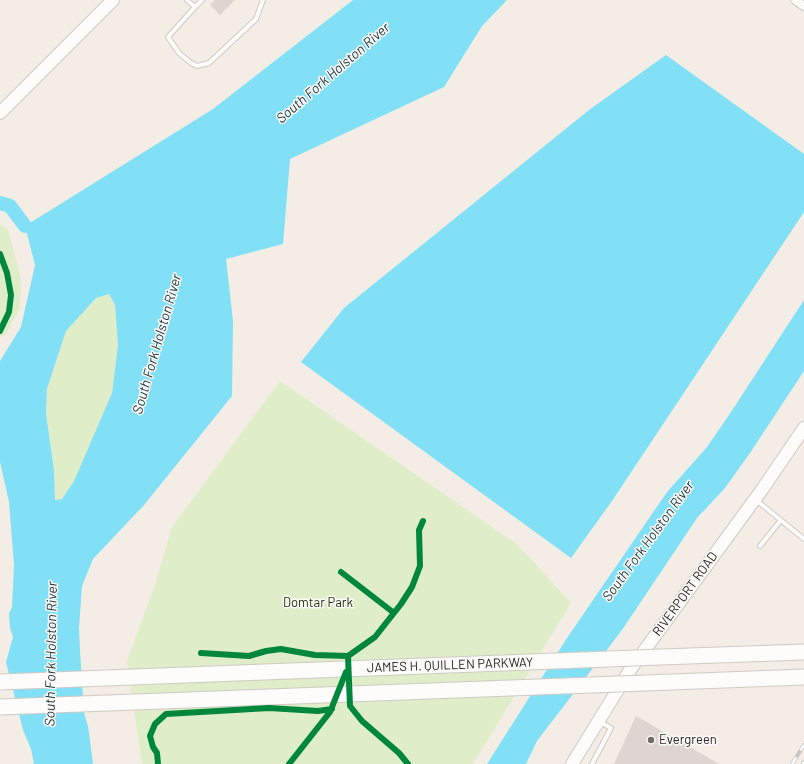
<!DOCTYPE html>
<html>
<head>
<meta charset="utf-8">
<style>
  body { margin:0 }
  canvas { display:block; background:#f3ede6 }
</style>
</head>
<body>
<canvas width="804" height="764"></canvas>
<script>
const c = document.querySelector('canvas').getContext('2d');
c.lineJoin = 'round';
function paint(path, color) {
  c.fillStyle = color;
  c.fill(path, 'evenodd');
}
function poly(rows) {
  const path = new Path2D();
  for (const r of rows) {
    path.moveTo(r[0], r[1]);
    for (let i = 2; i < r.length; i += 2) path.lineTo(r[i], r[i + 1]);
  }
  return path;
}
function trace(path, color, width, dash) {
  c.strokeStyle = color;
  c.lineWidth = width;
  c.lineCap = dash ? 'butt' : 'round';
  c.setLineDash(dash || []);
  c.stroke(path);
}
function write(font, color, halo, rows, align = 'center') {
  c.font = font + ' Barlow,sans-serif';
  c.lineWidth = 3;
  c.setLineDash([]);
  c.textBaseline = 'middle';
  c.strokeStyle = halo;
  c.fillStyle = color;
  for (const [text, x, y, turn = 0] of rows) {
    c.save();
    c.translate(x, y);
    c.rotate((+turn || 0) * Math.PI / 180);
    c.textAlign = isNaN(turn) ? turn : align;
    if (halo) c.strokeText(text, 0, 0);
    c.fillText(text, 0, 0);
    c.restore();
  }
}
const green = poly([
  [0,224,8,230,21,279,20,308,6,334,0,337],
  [109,294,115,305,118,345,112,393,74,481,62,499,55,500,54,470,46,414,47,389,66,331,96,298],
  [280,381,518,545,571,603,473,764,142,764,127,661,155,585,172,527]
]);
const water = poly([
  [353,0,507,0,482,26,444,87,290,159,283,244,226,259,233,321,232,396,144,505,93,559,82,586,79,628,80,651,84,713,88,726,93,764,34,764,31,749,23,730,6,662,13,637,10,628,9,613,12,607,14,565,9,502,0,462,0,361,21,327,35,265,25,226,213,109],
  [109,294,115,305,118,345,112,393,74,481,62,499,55,500,54,470,46,414,47,389,66,331,96,298],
  [666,55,804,154,804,212,612,501,571,558,301,362,344,308,589,110],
  [804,300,804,371,750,453,725,488,697,518,622,630,537,741,526,764,487,764,567,638,667,492,707,447,731,412]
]);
const river = poly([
  [0,203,10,206,25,226]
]);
const building = poly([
  [215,0,235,0,220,15,210,5],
  [636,716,719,764,614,764]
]);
const lane = poly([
  [187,0,195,7,202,0],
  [195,7,168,37,179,53,191,63,197,66,209,63,256,19,263,0],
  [756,500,804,539],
  [760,546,781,520],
  [592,764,611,728,600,722]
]);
const street = poly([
  [795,0,804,6]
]);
const secondary = poly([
  [0,113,113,0],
  [572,764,630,670,761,491,804,428]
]);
const highway = poly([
  [661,657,804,652],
  [645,683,804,677]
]);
const rail = poly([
  [792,764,804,745],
  [803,764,804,762]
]);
const highwayBridge = poly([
  [0,682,661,657],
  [0,707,645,683]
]);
const cycleway = poly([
  [0,254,7,273,11,295,9,312,0,331],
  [341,572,394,613],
  [201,653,249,656,266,651,281,649,315,655,348,656],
  [158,764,157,753,153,747,150,736,155,724,166,714,269,708,318,711,332,709],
  [289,764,330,712,346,672],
  [408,764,399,753,362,721,350,706,348,656,375,637,401,604,412,587,420,566,419,530,423,521]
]);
const markers = [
  [651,740,4,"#706c66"]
];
const streetNames = [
  ["RIVERPORT ROAD",685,594,-54],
  ["JAMES H. QUILLEN PARKWAY",450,665,-2]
];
const parkNames = [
  ["Domtar Park",318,603]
];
const poiNames = [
  ["Evergreen",659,740]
];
const waterNames = [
  ["South Fork Holston River",333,73,-41],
  ["South Fork Holston River",157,344,-74],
  ["South Fork Holston River",648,541,-54],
  ["South Fork Holston River",51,654,-89]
];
paint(green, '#e0edc9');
paint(water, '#81e0f6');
trace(river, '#81e0f6', 14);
paint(building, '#ded4d1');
trace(lane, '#cecac4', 6);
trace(street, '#cecac4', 10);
trace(secondary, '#cecac4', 14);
trace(highway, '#cecac4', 17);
trace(lane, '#fdfcfb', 4);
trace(street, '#fdfcfb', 8);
trace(secondary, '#fdfcfb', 12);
trace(highway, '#fdfcfb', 15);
trace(rail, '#c8c7c5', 4);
trace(rail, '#fefcfa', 2.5, [8]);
trace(highwayBridge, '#cecac4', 17, []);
trace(highwayBridge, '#fdfcfb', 15);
trace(cycleway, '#00873e', 6);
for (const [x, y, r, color] of markers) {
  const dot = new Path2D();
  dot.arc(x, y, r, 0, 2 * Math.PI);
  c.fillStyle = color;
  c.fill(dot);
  trace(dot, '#fefcfa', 1.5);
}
write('13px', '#2a2621', '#fefcfa', streetNames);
write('13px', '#22310b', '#fefcfa', parkNames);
write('13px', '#2a2621', '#fefcfa', poiNames, 'left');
write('italic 14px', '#223940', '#fefcfa', waterNames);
</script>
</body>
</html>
